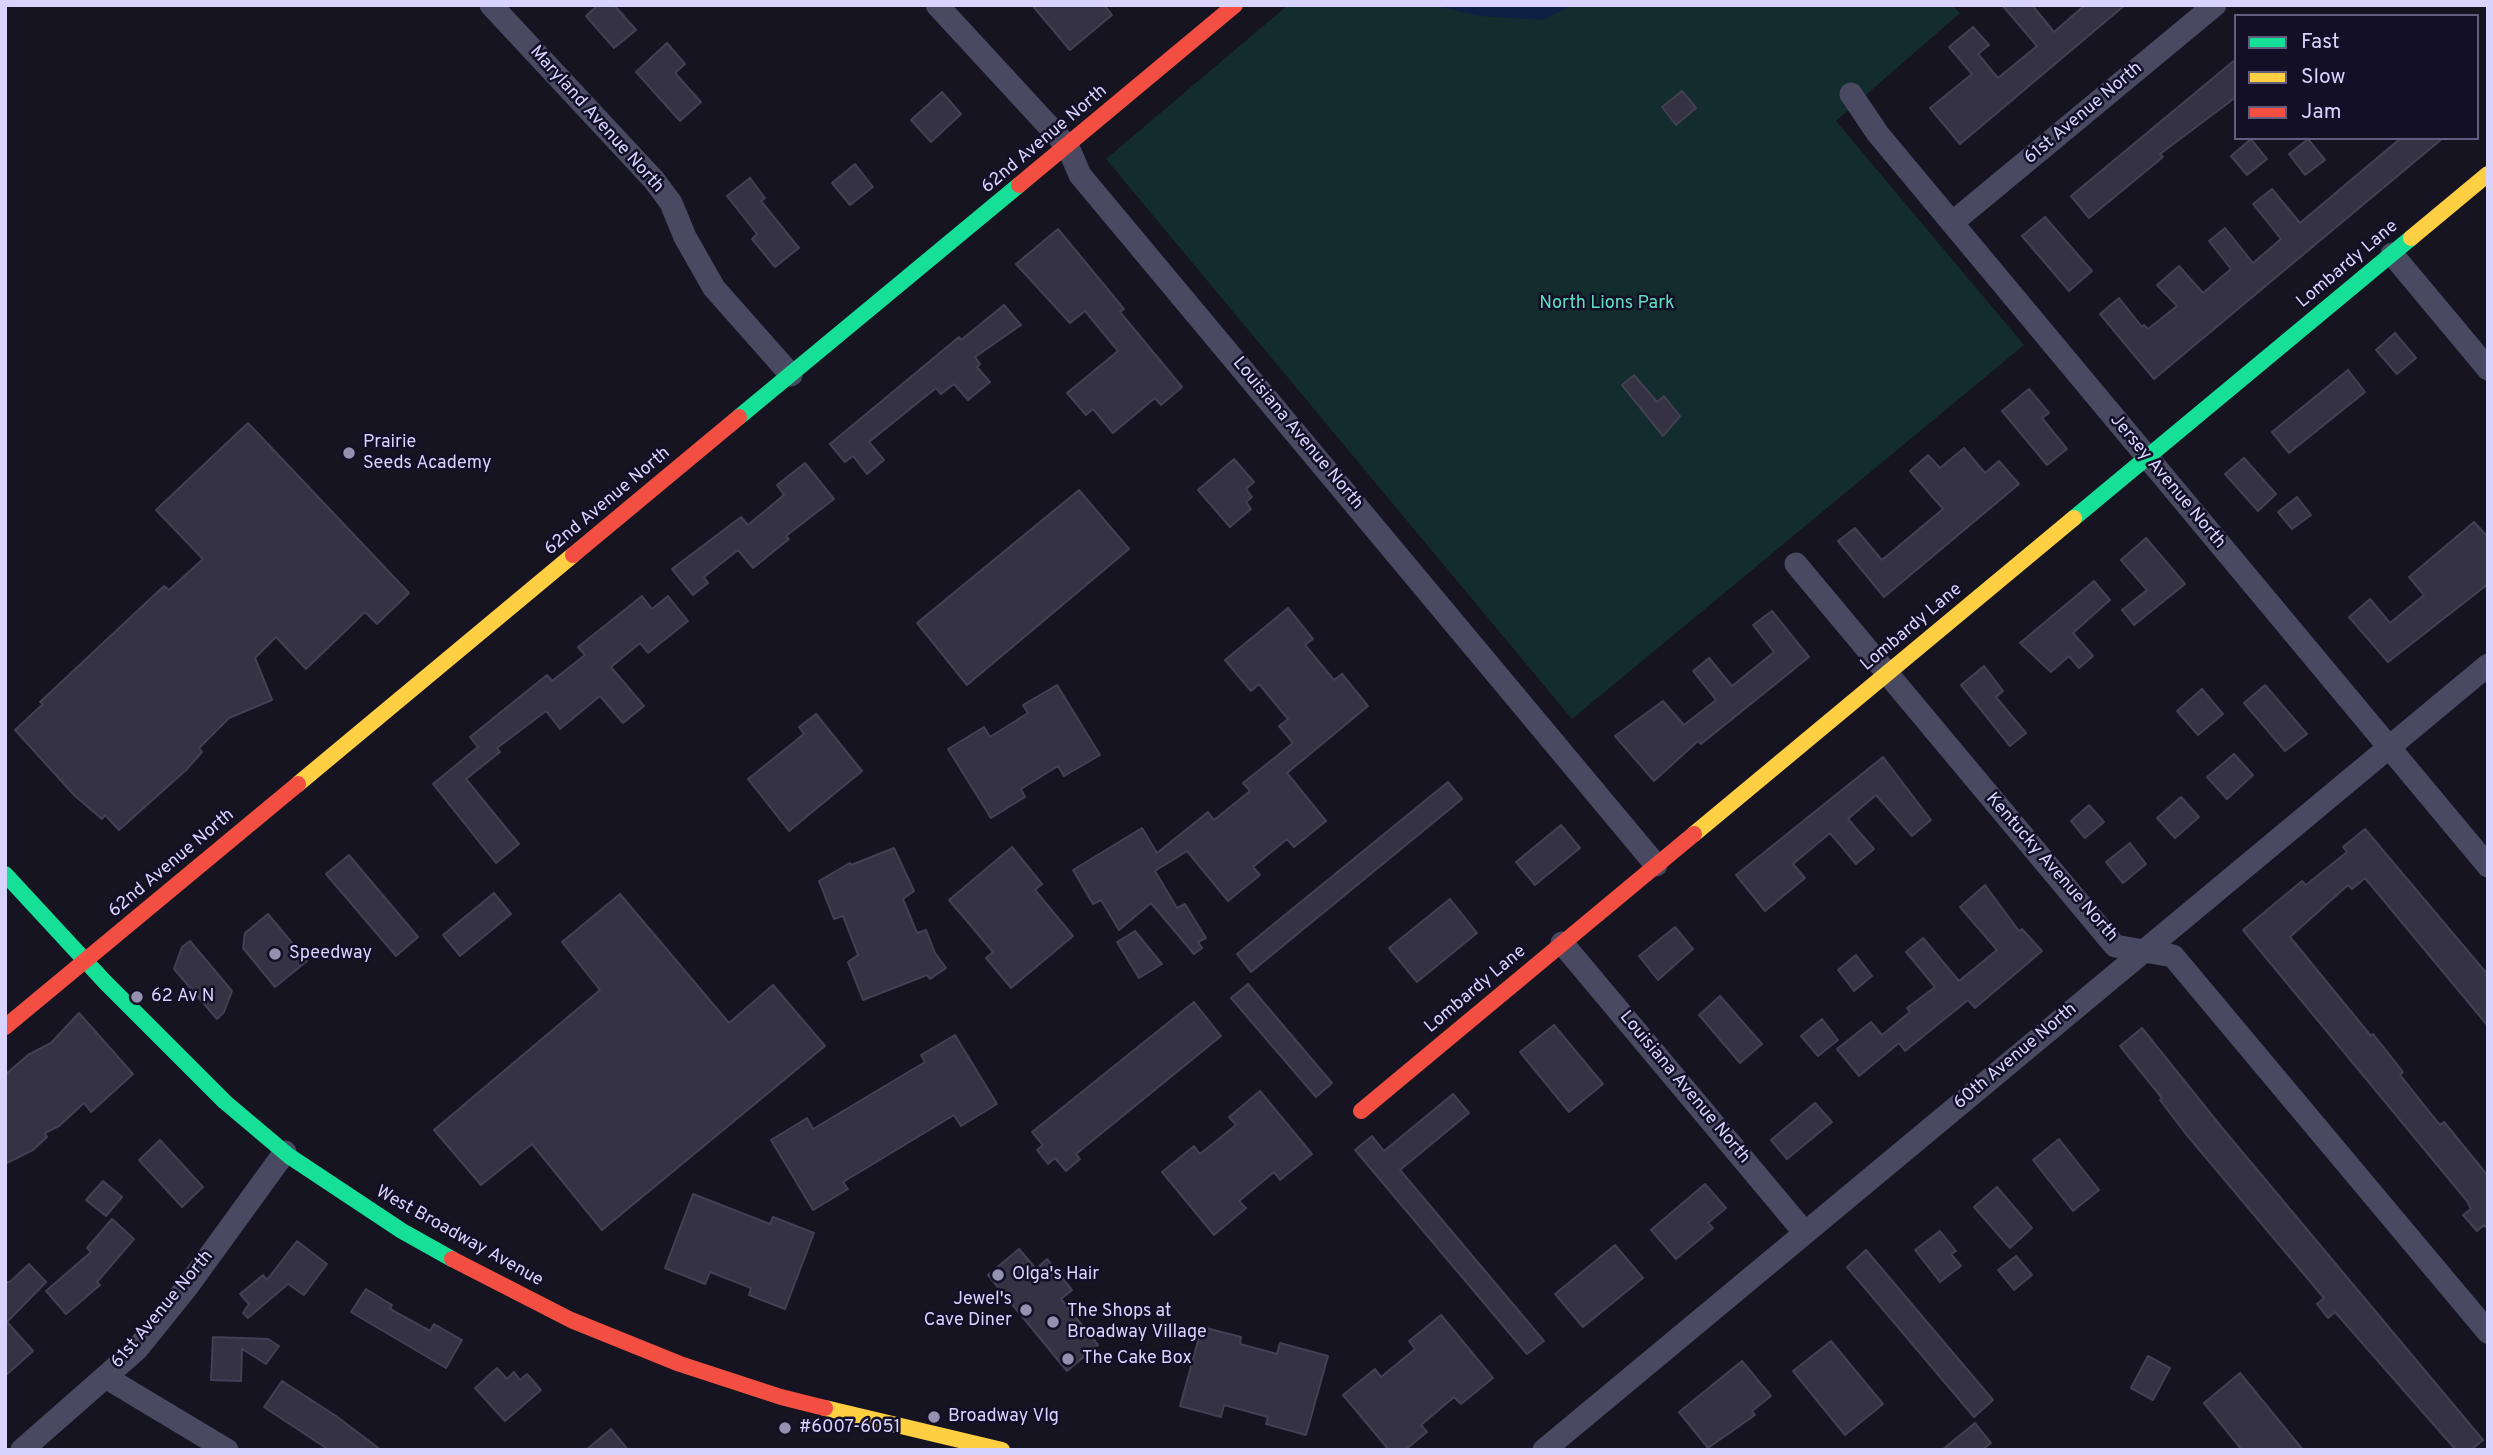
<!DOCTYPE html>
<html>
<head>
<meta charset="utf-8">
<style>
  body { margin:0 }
  #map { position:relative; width:2493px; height:1455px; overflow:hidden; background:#161421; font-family:Overpass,sans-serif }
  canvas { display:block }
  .frame { position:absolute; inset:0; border:7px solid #d9d4ff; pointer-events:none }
  .legend { position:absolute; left:2234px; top:14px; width:245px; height:126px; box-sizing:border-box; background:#130f26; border:2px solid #625e7d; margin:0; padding:9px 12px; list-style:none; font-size:21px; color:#d9d4ff }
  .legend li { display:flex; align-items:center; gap:14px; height:35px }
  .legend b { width:35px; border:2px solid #625e7d }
</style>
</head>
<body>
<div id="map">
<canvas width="2493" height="1455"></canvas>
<div class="frame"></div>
<ul class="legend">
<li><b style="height:9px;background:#16e098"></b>Fast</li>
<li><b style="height:9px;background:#ffcf43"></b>Slow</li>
<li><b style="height:9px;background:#f24e42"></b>Jam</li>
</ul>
</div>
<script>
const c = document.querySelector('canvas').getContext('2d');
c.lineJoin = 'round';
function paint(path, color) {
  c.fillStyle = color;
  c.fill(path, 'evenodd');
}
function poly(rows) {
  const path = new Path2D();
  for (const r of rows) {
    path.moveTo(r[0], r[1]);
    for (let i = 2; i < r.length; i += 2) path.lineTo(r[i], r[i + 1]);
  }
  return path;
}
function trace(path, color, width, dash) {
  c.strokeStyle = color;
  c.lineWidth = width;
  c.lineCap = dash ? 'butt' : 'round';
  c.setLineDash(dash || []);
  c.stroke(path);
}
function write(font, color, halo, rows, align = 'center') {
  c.font = font + ' Overpass,sans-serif';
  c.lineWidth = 5;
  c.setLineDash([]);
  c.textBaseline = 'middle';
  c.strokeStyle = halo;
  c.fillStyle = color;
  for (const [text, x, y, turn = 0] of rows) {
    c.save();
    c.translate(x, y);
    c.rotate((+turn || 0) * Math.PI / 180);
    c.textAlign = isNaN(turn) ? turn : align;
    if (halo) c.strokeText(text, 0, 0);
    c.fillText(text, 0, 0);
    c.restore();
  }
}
const green = poly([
  [1288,5,1952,5,1960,13,1836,121,2024,345,1572,719,1106,159]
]);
const water = poly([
  [1433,5,1572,5,1543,20,1479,16]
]);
const building = poly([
  [598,5,614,5,636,30,614,48,586,16,598,5],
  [1032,5,1104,5,1112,15,1070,50,1032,5],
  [2002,5,2032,5,2054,32,2085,5,2125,5,1960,144,1930,108,1972,74,1949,47,1973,27,1989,45,1978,54,1998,78,2037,46,2002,5],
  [667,43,685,64,675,73,701,102,680,121,636,72,667,43],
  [2236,59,2236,97,2160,154,2163,157,2089,218,2071,196,2236,59],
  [1682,91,1696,108,1676,125,1662,107,1682,91],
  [942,92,961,114,931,142,911,120,942,92],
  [2401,138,2443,138,2154,379,2100,314,2119,298,2142,327,2144,325,2148,329,2177,306,2157,285,2179,266,2203,293,2231,269,2209,241,2225,228,2253,263,2281,239,2253,204,2272,189,2300,223,2401,138],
  [2251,139,2267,159,2247,175,2231,156,2251,139],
  [2308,139,2325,160,2305,175,2289,154,2308,139],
  [855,164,873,187,850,205,832,183,855,164],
  [750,178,765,198,761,201,799,248,775,267,752,239,757,234,727,196,750,178],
  [2045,217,2092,271,2069,291,2022,236,2045,217],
  [1058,229,1124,309,1120,312,1182,387,1161,405,1155,398,1113,433,1093,409,1086,415,1067,393,1118,351,1085,311,1070,323,1016,264,1058,229],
  [1004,305,1021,325,975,357,980,364,977,367,990,382,968,400,954,384,941,394,936,388,869,442,884,460,867,474,853,456,845,462,830,444,959,337,961,340,1004,305],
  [2395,333,2416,358,2397,374,2376,350,2395,333],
  [2348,370,2365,392,2289,453,2272,432,2348,370],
  [1634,375,1657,402,1664,396,1680,416,1663,436,1622,385,1634,375],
  [2029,389,2049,413,2042,418,2067,449,2047,465,2002,411,2029,389],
  [248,423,409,593,377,624,365,612,306,669,276,637,255,658,272,700,229,718,199,748,202,752,186,770,119,830,105,815,102,819,75,796,15,730,43,704,40,702,164,586,169,590,203,559,156,510,248,423],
  [1964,448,1985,473,1999,461,2019,484,1884,597,1838,541,1855,528,1882,560,1943,509,1910,471,1928,455,1940,468,1964,448],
  [2244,458,2276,494,2258,511,2225,474,2244,458],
  [1234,459,1254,482,1246,489,1252,497,1246,502,1251,509,1230,527,1198,490,1234,459],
  [805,463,834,499,786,536,789,539,753,568,738,550,704,577,708,583,693,595,672,569,741,517,748,525,784,495,777,485,805,463],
  [1079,490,1129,549,967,685,917,623,1079,490],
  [2297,497,2311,515,2292,529,2278,512,2297,497],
  [2474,522,2488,537,2488,584,2388,662,2349,617,2370,599,2390,623,2424,595,2409,577,2474,522],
  [2146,538,2185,584,2134,625,2122,610,2147,590,2121,560,2146,538],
  [2094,581,2110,600,2073,633,2093,656,2079,668,2069,656,2051,672,2020,643,2094,581],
  [642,596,652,609,668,596,688,621,648,653,640,643,611,667,644,706,623,723,600,696,560,729,546,711,497,748,500,752,466,779,519,844,496,863,433,784,478,747,470,737,547,675,552,681,585,655,578,647,642,596],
  [1288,608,1313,639,1305,645,1334,680,1342,674,1368,706,1287,773,1326,821,1294,847,1287,839,1253,867,1260,875,1228,901,1187,851,1155,871,1177,908,1185,904,1206,938,1198,942,1202,948,1194,954,1151,903,1119,930,1101,900,1093,904,1073,870,1142,828,1157,853,1208,812,1214,820,1250,791,1243,783,1293,743,1279,726,1288,719,1259,684,1251,691,1225,660,1288,608],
  [1772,611,1809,657,1701,744,1698,741,1654,781,1615,736,1663,701,1684,725,1716,700,1693,671,1709,658,1732,686,1774,652,1753,625,1772,611],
  [1984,666,2003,691,1996,697,2026,733,2010,746,1961,685,1984,666],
  [1057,685,1100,755,1064,776,1058,766,1021,789,1025,797,991,818,948,749,984,727,990,737,1028,713,1023,705,1057,685],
  [2265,685,2307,734,2285,751,2244,703,2265,685],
  [2202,689,2223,714,2198,735,2177,711,2202,689],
  [816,714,862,771,789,831,748,779,804,734,799,727,816,714],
  [2234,754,2253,775,2227,799,2207,777,2234,754],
  [1883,757,1931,820,1912,836,1876,795,1848,819,1874,849,1856,864,1830,833,1793,864,1805,878,1765,911,1736,875,1883,757],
  [1448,782,1462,799,1251,972,1237,954,1448,782],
  [2181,797,2199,817,2175,838,2157,818,2181,797],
  [2089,805,2104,822,2085,838,2071,821,2089,805],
  [1561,825,1580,848,1535,885,1516,862,1561,825],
  [2365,829,2488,975,2488,1026,2365,878,2352,889,2348,885,2290,937,2371,1036,2373,1034,2403,1072,2400,1075,2440,1125,2444,1122,2488,1176,2488,1229,2484,1225,2477,1231,2463,1215,2471,1209,2467,1201,2243,930,2302,881,2306,885,2347,852,2343,847,2365,829],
  [2130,843,2146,864,2123,883,2106,862,2130,843],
  [1012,847,1042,884,1035,890,1073,936,1011,988,986,958,993,952,949,900,1012,847],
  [894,848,914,891,903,899,917,933,926,930,935,953,946,968,930,979,927,975,863,1000,848,962,858,955,843,916,834,919,819,881,850,863,851,865,894,848],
  [349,855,418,937,396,956,326,874,349,855],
  [1985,885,2019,931,2022,929,2042,951,1975,1008,1968,1000,1905,1051,1899,1043,1859,1076,1837,1049,1871,1022,1882,1035,1910,1012,1907,1008,1935,987,1906,952,1923,938,1959,981,1997,950,1960,907,1985,885],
  [494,893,511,914,460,956,443,935,494,893],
  [620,894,729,1023,773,985,825,1046,602,1230,532,1144,481,1185,434,1130,600,990,562,942,620,894],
  [1450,899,1477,933,1417,982,1389,948,1450,899],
  [268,914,307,961,275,987,243,948,245,933,268,914],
  [1675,927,1693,949,1658,980,1639,956,1675,927],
  [1135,931,1162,964,1139,978,1117,942,1135,931],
  [190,941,232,991,224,1012,217,1019,174,969,182,947,190,941],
  [1856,955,1872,976,1854,991,1838,970,1856,955],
  [1248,984,1332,1083,1316,1097,1231,998,1248,984],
  [1720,996,1762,1044,1740,1063,1699,1015,1720,996],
  [1194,1002,1221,1036,1076,1154,1080,1159,1066,1171,1055,1158,1048,1164,1037,1150,1043,1145,1032,1132,1194,1002],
  [79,1013,133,1074,91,1112,84,1103,59,1126,45,1133,47,1137,33,1150,5,1164,5,1075,28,1055,51,1043,79,1013],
  [1822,1019,1838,1040,1818,1056,1801,1036,1822,1019],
  [1554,1025,1603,1084,1569,1112,1520,1052,1554,1025],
  [2142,1028,2223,1129,2483,1440,2471,1450,2456,1450,2335,1312,2328,1318,2317,1304,2324,1298,2186,1134,2160,1100,2162,1098,2120,1046,2142,1028],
  [955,1035,997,1104,961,1126,954,1115,843,1182,848,1189,813,1210,771,1140,807,1118,813,1129,925,1062,921,1055,955,1035],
  [1260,1091,1312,1154,1280,1180,1274,1172,1239,1201,1246,1208,1214,1235,1162,1172,1194,1146,1200,1154,1236,1125,1229,1117,1260,1091],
  [1453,1094,1469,1113,1400,1170,1544,1341,1527,1354,1355,1150,1372,1136,1384,1151,1453,1094],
  [1815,1103,1832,1122,1787,1159,1771,1140,1815,1103],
  [2059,1139,2099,1190,2073,1211,2033,1160,2059,1139],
  [160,1140,203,1187,182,1207,139,1160,160,1140],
  [103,1181,122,1197,106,1216,86,1200,103,1181],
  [1705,1184,1726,1208,1708,1223,1713,1228,1676,1259,1651,1230,1705,1184],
  [1997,1187,2032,1228,2010,1248,1974,1207,1997,1187],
  [693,1194,770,1224,773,1217,814,1233,785,1309,749,1295,751,1288,710,1272,705,1284,665,1268,693,1194],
  [112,1219,134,1239,97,1282,100,1285,66,1314,46,1291,91,1252,87,1248,112,1219],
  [1940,1231,1956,1251,1951,1254,1961,1266,1940,1282,1915,1250,1940,1231],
  [297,1241,327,1264,304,1295,288,1284,248,1318,243,1313,249,1304,240,1294,263,1275,267,1280,297,1241],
  [1615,1245,1643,1278,1583,1327,1555,1294,1615,1245],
  [1019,1249,1036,1269,1047,1259,1072,1290,1061,1299,1098,1345,1067,1371,988,1275,1019,1249],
  [1866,1250,1993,1400,1974,1417,1847,1267,1866,1250],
  [2016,1256,2032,1275,2014,1290,1998,1270,2016,1256],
  [29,1264,46,1282,7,1322,33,1351,5,1376,5,1282,10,1282,29,1264],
  [366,1289,392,1305,390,1309,430,1331,434,1324,462,1340,446,1368,351,1312,366,1289],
  [1441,1315,1493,1378,1461,1404,1454,1397,1421,1425,1427,1432,1405,1450,1389,1450,1343,1395,1375,1369,1381,1377,1415,1349,1409,1341,1441,1315],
  [1202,1327,1241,1337,1240,1344,1277,1354,1280,1343,1328,1356,1306,1435,1266,1424,1268,1417,1224,1405,1221,1417,1180,1406,1202,1327],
  [213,1337,268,1339,279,1346,266,1364,242,1349,241,1381,211,1380,213,1337],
  [1831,1341,1883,1404,1845,1435,1793,1371,1831,1341],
  [2148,1356,2170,1368,2153,1400,2131,1388,2148,1356],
  [1742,1361,1771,1396,1752,1411,1755,1415,1708,1448,1679,1412,1742,1361],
  [497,1368,507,1379,514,1372,520,1380,527,1374,541,1390,505,1421,475,1388,497,1368],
  [2240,1373,2303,1450,2242,1450,2204,1403,2240,1373],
  [282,1381,336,1416,381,1450,329,1450,264,1407,282,1381],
  [1975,1423,1991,1443,1982,1450,1942,1450,1975,1423],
  [611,1429,628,1450,586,1450,611,1429]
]);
const street = poly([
  [491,5,654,180,671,203,685,237,714,288,791,375],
  [937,5,1068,147,1080,175,1656,865],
  [1851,94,1878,134,2488,866],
  [1952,223,2215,5],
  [2392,254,2488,369],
  [1796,564,2115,946,2173,956,2488,1332],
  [1562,943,1805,1233],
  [107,1378,227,1450],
  [22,1450,137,1349,187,1287,285,1152],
  [1544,1450,2488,665]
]);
const fast = poly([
  [739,417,1019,185],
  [2074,518,2411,238],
  [5,874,105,982,225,1102,289,1156,402,1231,452,1259]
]);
const slow = poly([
  [2411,238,2488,174],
  [298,784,573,555],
  [1694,834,2074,518],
  [825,1408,1002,1450]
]);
const jam = poly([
  [1019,185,1235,5],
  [573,555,739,417],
  [5,1027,298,784],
  [1361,1111,1694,834],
  [452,1259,571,1320,680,1364,781,1397,825,1408]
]);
const markers = [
  [349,453,7,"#9591b1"],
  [275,954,7,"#9591b1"],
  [137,997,7,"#9591b1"],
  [998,1275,7,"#9591b1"],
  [1026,1310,7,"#9591b1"],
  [1053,1322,7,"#9591b1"],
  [1068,1359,7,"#9591b1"],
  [934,1417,7,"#9591b1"],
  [785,1428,7,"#9591b1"]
];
const streetNames = [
  ["61st Avenue North",2084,114,-40],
  ["Maryland Avenue North",596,120,48],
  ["62nd Avenue North",1045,140,-40],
  ["Lombardy Lane",2348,265,-40],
  ["Louisiana Avenue North",1297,434,50],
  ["Jersey Avenue North",2167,482,50],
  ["62nd Avenue North",608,502,-40],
  ["Lombardy Lane",1912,628,-40],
  ["62nd Avenue North",172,864,-40],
  ["Kentucky Avenue North",2051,868,49],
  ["Lombardy Lane",1476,990,-40],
  ["60th Avenue North",2016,1057,-40],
  ["Louisiana Avenue North",1684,1088,50],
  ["West Broadway Avenue",459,1237,29],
  ["61st Avenue North",163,1310,-50]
];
const parkNames = [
  ["North Lions Park",1607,304]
];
const poiNames = [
  ["Prairie",363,443],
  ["Seeds Academy",363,464],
  ["Speedway",289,954],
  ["62 Av N",151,997],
  ["Olga's Hair",1012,1275],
  ["Jewel's",1012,1300,"right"],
  ["Cave Diner",1012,1321,"right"],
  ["The Shops at",1067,1312],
  ["Broadway Village",1067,1333],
  ["The Cake Box",1082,1359],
  ["Broadway Vlg",948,1417],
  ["#6007-6051",799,1428]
];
paint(green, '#132c2d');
paint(water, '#0d2144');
paint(building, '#343243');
trace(building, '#433f54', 2);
trace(street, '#4a4962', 23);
trace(fast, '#16e098', 16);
trace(slow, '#ffcf43', 16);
trace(jam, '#f24e42', 16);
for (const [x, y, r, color] of markers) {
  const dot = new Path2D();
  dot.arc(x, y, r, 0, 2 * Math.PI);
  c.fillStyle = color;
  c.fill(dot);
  trace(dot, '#130f26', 2.5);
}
write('18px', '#d9d4ff', '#130f26', streetNames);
write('18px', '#5fe0c0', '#130f26', parkNames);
write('18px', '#d9d4ff', '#130f26', poiNames, 'left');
</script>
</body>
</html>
